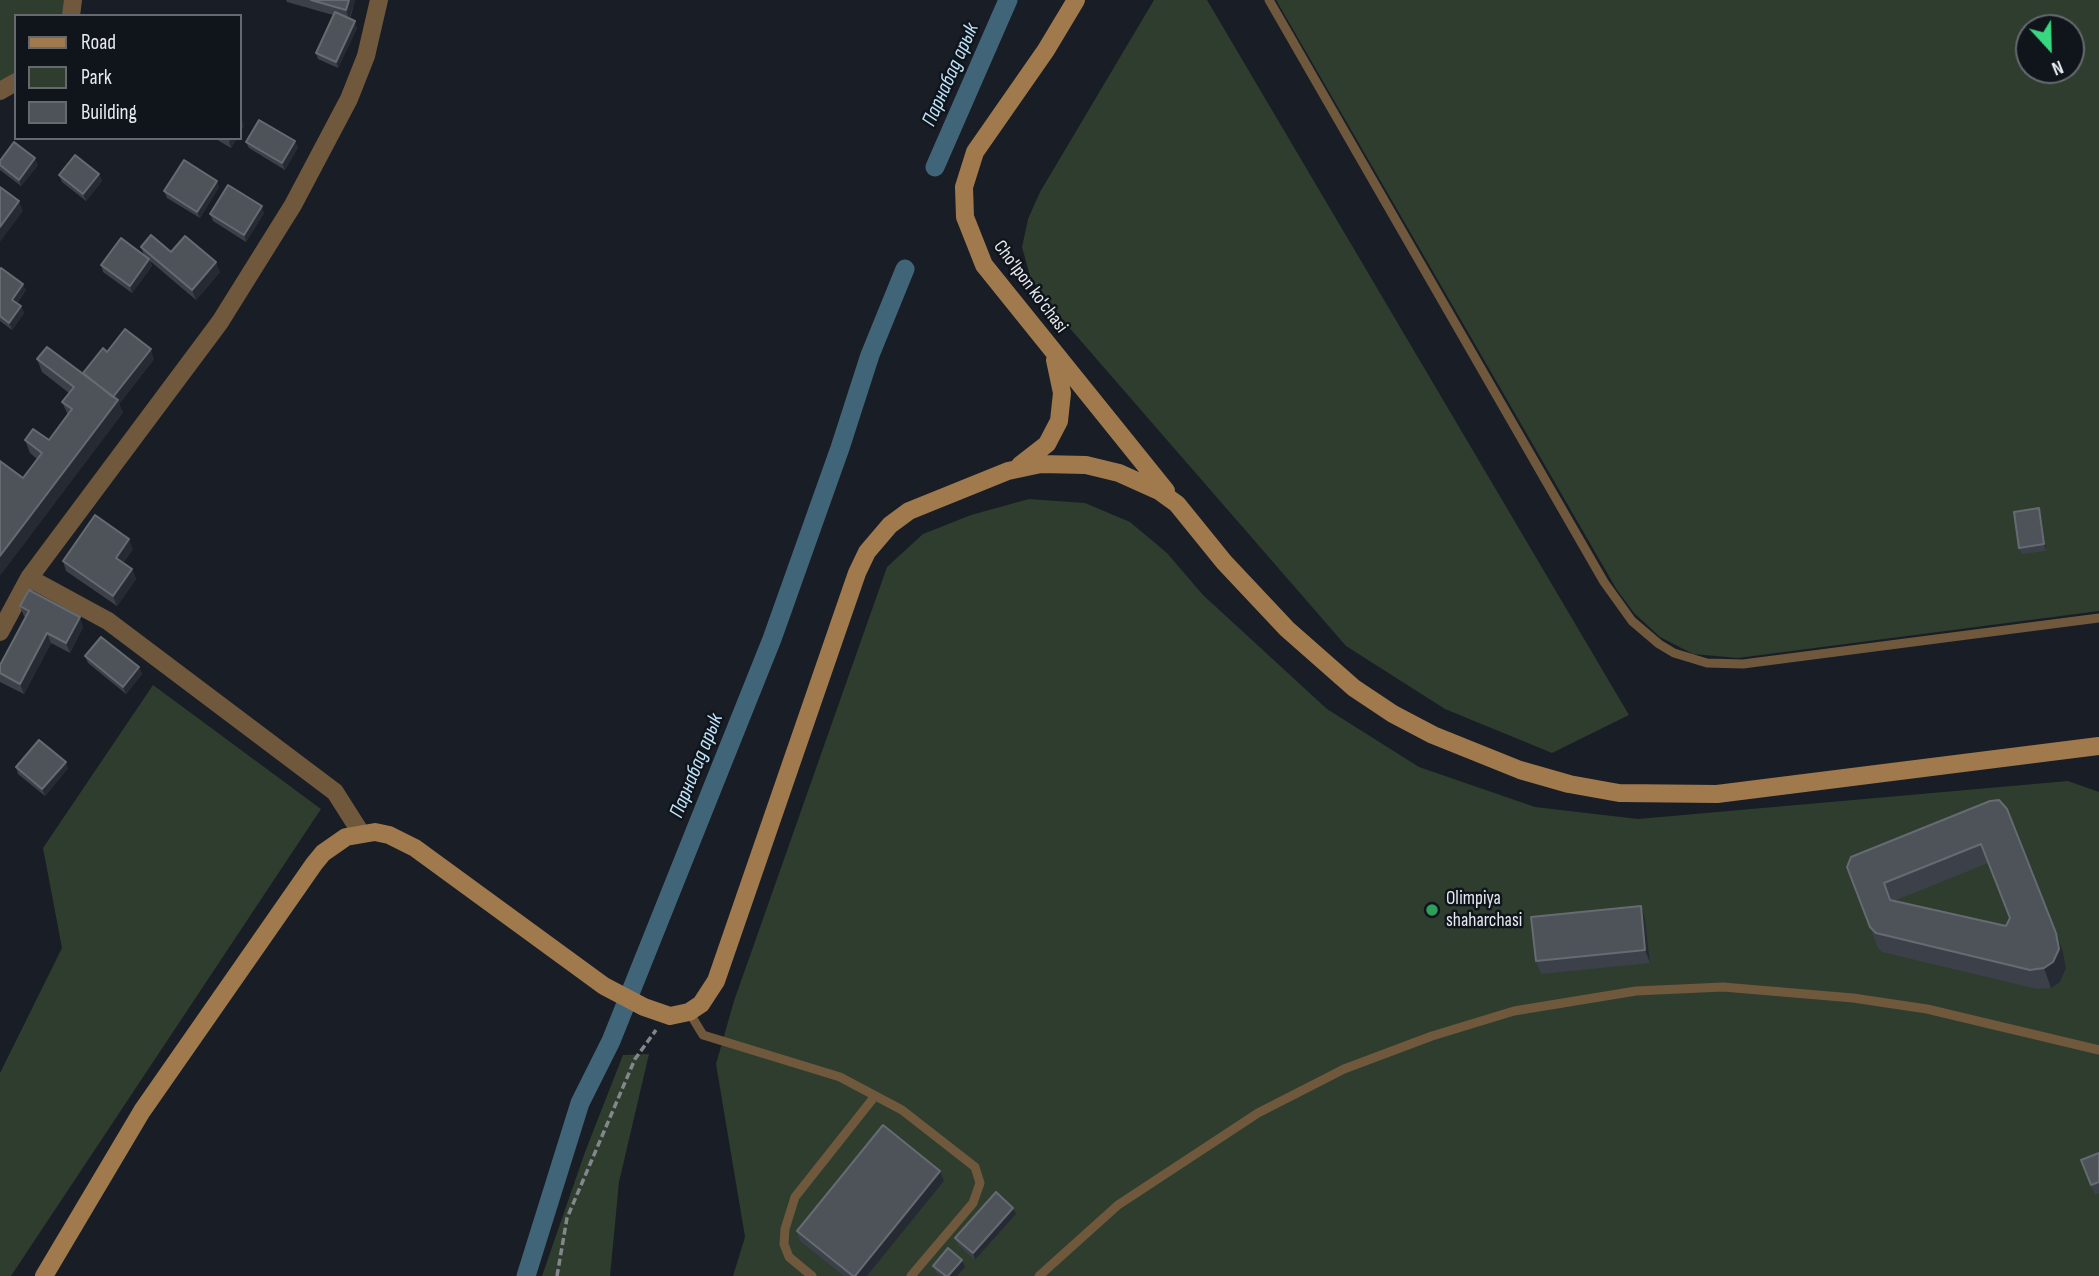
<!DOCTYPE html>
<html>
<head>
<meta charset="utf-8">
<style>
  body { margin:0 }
  #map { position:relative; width:2099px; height:1276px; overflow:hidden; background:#191d25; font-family:"Sofia Sans Condensed",sans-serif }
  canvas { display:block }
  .legend { position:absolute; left:14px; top:14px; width:228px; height:126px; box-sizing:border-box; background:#10141b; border:2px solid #666a70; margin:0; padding:9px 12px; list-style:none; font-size:21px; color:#e7eaef }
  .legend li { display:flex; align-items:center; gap:14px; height:35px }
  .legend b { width:35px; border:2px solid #666a70 }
  .north { position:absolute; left:2015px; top:14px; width:70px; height:70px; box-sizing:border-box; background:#10141b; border:2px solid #666a70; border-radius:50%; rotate:158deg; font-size:19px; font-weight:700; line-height:28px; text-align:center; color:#e7eaef }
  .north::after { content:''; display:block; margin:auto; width:24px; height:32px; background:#37d880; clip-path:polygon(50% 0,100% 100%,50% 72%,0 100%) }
</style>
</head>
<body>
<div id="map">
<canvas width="2099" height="1276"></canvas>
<ul class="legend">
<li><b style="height:9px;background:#a07a4d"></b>Road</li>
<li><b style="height:19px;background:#2e3d2e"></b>Park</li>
<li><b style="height:19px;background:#4e535a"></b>Building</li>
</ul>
<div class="north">N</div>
</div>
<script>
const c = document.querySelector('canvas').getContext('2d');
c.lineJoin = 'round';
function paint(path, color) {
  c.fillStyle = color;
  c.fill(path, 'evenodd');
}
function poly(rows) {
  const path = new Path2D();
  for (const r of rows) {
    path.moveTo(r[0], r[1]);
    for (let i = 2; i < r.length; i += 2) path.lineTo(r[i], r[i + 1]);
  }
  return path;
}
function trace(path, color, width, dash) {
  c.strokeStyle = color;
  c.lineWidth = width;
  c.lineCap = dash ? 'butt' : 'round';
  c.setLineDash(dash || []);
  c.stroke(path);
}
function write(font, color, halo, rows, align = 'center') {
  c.font = font + ' "Sofia Sans Condensed",sans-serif';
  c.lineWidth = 5;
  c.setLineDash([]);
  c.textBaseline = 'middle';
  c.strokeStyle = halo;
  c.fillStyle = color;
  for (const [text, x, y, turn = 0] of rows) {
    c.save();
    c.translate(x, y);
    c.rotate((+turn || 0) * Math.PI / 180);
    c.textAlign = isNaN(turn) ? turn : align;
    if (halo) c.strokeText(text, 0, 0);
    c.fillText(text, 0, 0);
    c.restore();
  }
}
const green = poly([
  [0,0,69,0,67,16,16,16,16,73,0,81],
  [1154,0,1207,0,1629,715,1552,753,1445,709,1346,646,1047,302,1030,276,1022,247,1028,219,1040,192],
  [1276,0,2099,0,2099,611,1738,658,1693,654,1660,637,1634,613,1617,590],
  [2029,28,2071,28,2071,70,2029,70],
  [1029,499,1085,503,1130,522,1167,553,1203,595,1327,709,1419,767,1535,807,1638,819,2068,781,2099,792,2099,1276,733,1276,745,1237,716,1064,734,1001,887,567,923,534,971,515],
  [153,685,321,809,11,1276,0,1276,0,1073,62,948,43,848],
  [649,1054,619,1182,610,1276,542,1276,585,1152,623,1055]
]);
const canal = poly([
  [935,167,1008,0],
  [526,1276,580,1103,611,1041,772,639,840,448,870,355,905,269]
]);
const path = poly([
  [557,1276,567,1218,635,1059,656,1030]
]);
const lane = poly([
  [1269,0,1604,582,1632,621,1659,644,1674,653,1707,663,1743,664,2099,618],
  [689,1012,703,1035,840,1077,902,1110,975,1167,980,1183,973,1203,911,1276],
  [812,1276,789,1257,784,1244,785,1229,795,1197,875,1096],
  [1039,1276,1118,1205,1258,1113,1344,1069,1432,1036,1514,1011,1636,991,1723,987,1853,998,1927,1009,2099,1050]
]);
const street = poly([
  [71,16,73,0],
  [0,91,16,82],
  [29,578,220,322,293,205,349,99,366,56,379,0],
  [0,632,29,578,108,621,335,792,361,833]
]);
const secondary = poly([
  [1076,0,1046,50,975,152,964,187,965,217,984,265,1166,491],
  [1020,465,1047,444,1059,421,1062,393,1055,360],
  [44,1276,142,1111,314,864,323,853,346,837,375,832,389,835,415,848,604,986,644,1007,670,1016,689,1012,701,1004,716,981,857,573,867,552,890,525,909,511,1008,471,1041,464,1086,465,1119,473,1159,491,1177,504,1224,562,1287,629,1354,688,1393,714,1433,735,1520,770,1569,784,1619,793,1717,794,2099,746]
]);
const wall = poly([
  [286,0,355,0,350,19,357,28,338,68,318,59,316,53,333,15,287,2],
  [214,138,237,138,231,148],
  [246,142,298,147,285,170,249,148],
  [0,161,38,165,21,186,0,170],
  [99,174,102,181,86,201,62,182,59,175],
  [219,187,200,218,167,198,164,191],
  [264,213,246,242,213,221,210,214],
  [141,247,171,252,220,272,196,300,150,261,152,266,132,293,103,272,101,265,144,255],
  [0,270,26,290,17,303,21,306,24,313,12,330,0,321],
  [107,352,154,359,119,404,123,413,23,478,37,459,30,453,25,440,49,440,68,415,62,402,69,393,42,372,37,359,83,374],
  [2039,508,2041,515,2046,551,2022,554,2019,548],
  [133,549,123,563,132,569,136,579,117,606,66,571,63,561],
  [20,606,83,627,70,653,51,643,24,694,0,682,0,665,25,617,24,616],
  [85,656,139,667,142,674,126,694,88,663],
  [16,767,68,768,45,796,18,774],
  [1990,801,2063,952,2066,968,2060,982,2051,988,2037,989,1882,952,1877,946,1847,867],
  [1988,863,2010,919,2006,926,1894,901],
  [1645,919,1650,963,1541,974,1536,961],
  [2099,1153,2099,1193,2095,1195,2081,1160],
  [940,1171,944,1181,867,1276,844,1276,800,1241,797,1231],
  [1016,1214,975,1260,958,1245,955,1238],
  [962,1260,965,1267,957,1276,940,1276,936,1272,933,1266]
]);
const shadedWall = poly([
  [349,0,355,0,349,20,346,10],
  [355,21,357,28,338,68,336,62],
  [242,119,244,126,240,134,240,123],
  [231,138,237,138,231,148,229,142],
  [295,141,298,147,285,170,282,163],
  [35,158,38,165,21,186,19,180],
  [99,174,102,181,86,201,83,194],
  [217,181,219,187,200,218,197,212],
  [19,201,23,211,0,242,0,227],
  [262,206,264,213,246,242,244,235],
  [149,259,152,266,132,293,130,286],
  [216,262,220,272,196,300,192,290],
  [23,284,26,290,14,306,12,300],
  [21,306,24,313,12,330,9,323],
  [151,349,154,359,119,404,123,413,0,576,0,556,113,397],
  [2039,508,2041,515,2046,551,2044,544],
  [129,539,133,549,119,568,116,558],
  [132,569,136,579,117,606,113,596],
  [80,617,83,627,70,653,66,643],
  [47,633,51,643,24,694,20,684],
  [139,667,142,674,126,694,123,687],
  [66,762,68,768,45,796,42,789],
  [1641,906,1645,919,1650,963,1645,950],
  [2056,933,2063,952,2066,968,2060,982,2051,988,2044,968],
  [940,1171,944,1181,867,1276,855,1276],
  [1013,1208,1016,1214,975,1260,973,1253],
  [962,1260,965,1267,957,1276,948,1276]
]);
const building = poly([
  [311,0,349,0,346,10,311,0],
  [335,12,355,21,336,62,316,53,335,12],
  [259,120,295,141,282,163,246,142,259,120],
  [14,142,35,158,19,180,0,165,0,161,14,142],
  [75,155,99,174,83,194,59,175,75,155],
  [184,160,217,181,197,212,164,191,184,160],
  [228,185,262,206,244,235,210,214,228,185],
  [0,187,19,201,0,227,0,187],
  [151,235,171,252,185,236,216,262,192,290,141,247,151,235],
  [121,238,149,259,130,286,101,265,121,238],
  [1,268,23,284,12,300,21,306,9,323,0,316,0,270,1,268],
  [125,329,151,349,113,397,83,373,103,348,107,352,125,329],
  [47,347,118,400,0,556,0,461,23,478,42,453,25,440,33,429,49,440,72,409,62,402,74,387,37,359,47,347],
  [2039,508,2044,544,2019,548,2014,512,2039,508],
  [95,515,129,539,116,558,132,569,113,596,63,561,95,515],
  [29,590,80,617,66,643,47,633,20,684,0,673,0,665,29,611,20,606,29,590],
  [101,637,139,667,123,687,85,656,101,637],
  [39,740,66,762,42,789,16,767,39,740],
  [1999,800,2007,809,2056,933,2059,949,2053,962,2044,968,2030,970,1876,933,1870,927,1847,867,1851,857,1990,801,1999,800],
  [1981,844,2010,918,2006,926,1890,900,1884,883,1981,844],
  [1641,906,1645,950,1536,961,1531,917,1641,906],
  [883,1125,940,1171,855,1276,853,1276,797,1231,883,1125],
  [2099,1153,2099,1182,2091,1185,2081,1160,2099,1153],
  [996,1192,1013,1208,973,1253,955,1238,996,1192],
  [948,1248,962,1260,948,1276,946,1276,933,1266,948,1248]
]);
const markers = [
  [1432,910,7,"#2e9e5b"]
];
const streetNames = [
  ["Cho'lpon ko'chasi",1030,287,53]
];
const poiNames = [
  ["Olimpiya",1446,899],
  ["shaharchasi",1446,921]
];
const waterNames = [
  ["Парнабад арык",951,75,-66],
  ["Парнабад арык",697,766,-68]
];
paint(green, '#2e3d2e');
trace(canal, '#406478', 19);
trace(path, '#83878d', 3.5, [7, 3.5]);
trace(lane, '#70583d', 9);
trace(street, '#70583d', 18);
trace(secondary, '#a07a4d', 18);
paint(wall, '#3c4149');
paint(shadedWall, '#262b33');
paint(building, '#4e535a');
trace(building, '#666b72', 2);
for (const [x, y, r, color] of markers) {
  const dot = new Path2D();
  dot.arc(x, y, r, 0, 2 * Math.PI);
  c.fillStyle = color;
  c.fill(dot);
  trace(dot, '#10141b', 2.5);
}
write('19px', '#e7eaef', '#10141b', streetNames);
write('19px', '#e7eaef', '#10141b', poiNames, 'left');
write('italic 21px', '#bee3fa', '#10141b', waterNames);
</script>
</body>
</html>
